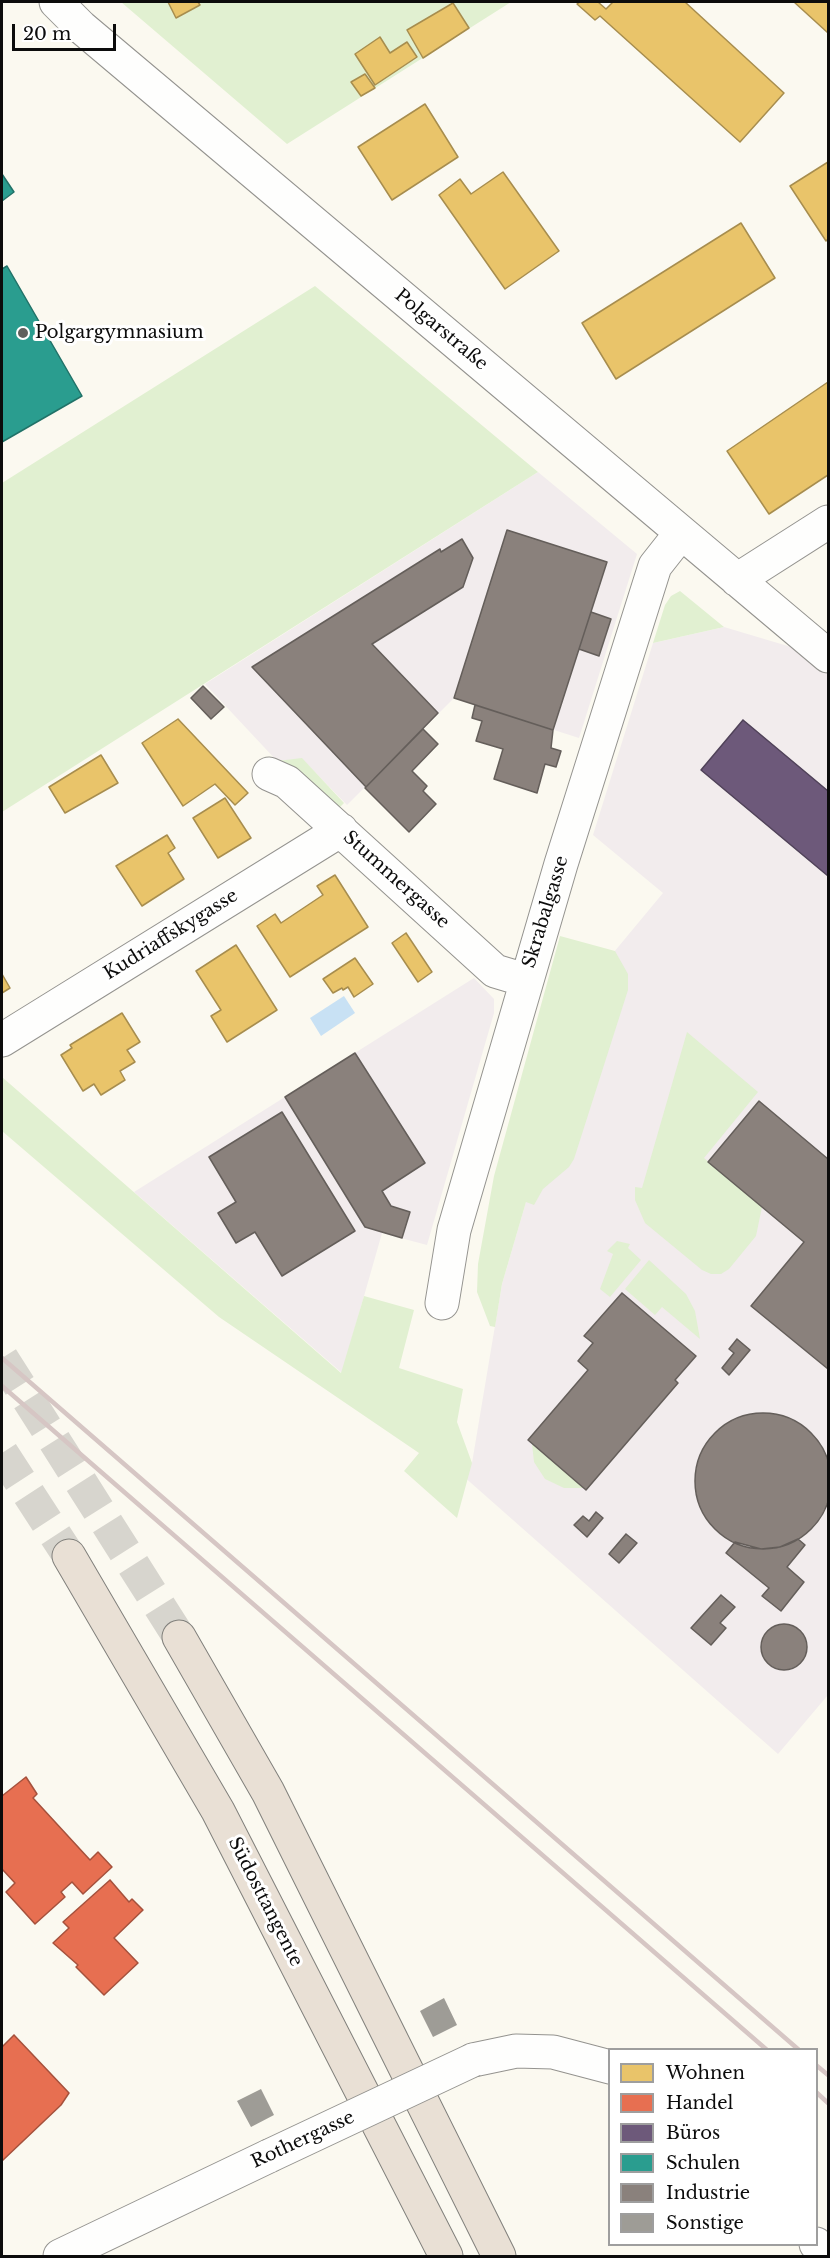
<!DOCTYPE html>
<html>
<head>
<meta charset="utf-8">
<style>
  body { margin:0 }
  #map { position:relative; width:830px; height:2258px; overflow:hidden; background:#fbf9f0; font-family:"Libre Baskerville",serif }
  canvas { display:block }
  .frame { position:absolute; inset:0; border:3px solid #0c0c0c; pointer-events:none }
  .legend { position:absolute; left:608px; top:2048px; width:210px; height:198px; box-sizing:border-box; background:#fff; border:2px solid #9e9e9e; margin:0; padding:8px 10px; list-style:none; font-size:18px; color:#0c0c0c }
  .legend li { display:flex; align-items:center; gap:12px; height:30px }
  .legend b { width:30px; border:2px solid #9e9e9e }
  .scale { position:absolute; left:12px; top:24px; width:104px; height:27px; box-sizing:border-box; border:3px solid #0c0c0c; border-top:0; padding-left:8px; font-size:18px; line-height:21px; white-space:nowrap; color:#0c0c0c; -webkit-text-stroke:4px #fff; paint-order:stroke }
</style>
</head>
<body>
<div id="map">
<canvas width="830" height="2258"></canvas>
<div class="frame"></div>
<ul class="legend">
<li><b style="height:16px;background:#e9c46a"></b>Wohnen</li>
<li><b style="height:16px;background:#e76f51"></b>Handel</li>
<li><b style="height:16px;background:#6d597a"></b>Büros</li>
<li><b style="height:16px;background:#2a9d8f"></b>Schulen</li>
<li><b style="height:16px;background:#8a817c"></b>Industrie</li>
<li><b style="height:16px;background:#9e9c96"></b>Sonstige</li>
</ul>
<div class="scale">20 m</div>
</div>
<script>
const c = document.querySelector('canvas').getContext('2d');
c.lineJoin = 'round';
function paint(path, color) {
  c.fillStyle = color;
  c.fill(path, 'evenodd');
}
function poly(rows) {
  const path = new Path2D();
  for (const r of rows) {
    if (r.length === 3) {
      path.moveTo(r[0] + r[2], r[1]);
      path.arc(r[0], r[1], r[2], 0, 2 * Math.PI);
      continue;
    }
    path.moveTo(r[0], r[1]);
    for (let i = 2; i < r.length; i += 2) path.lineTo(r[i], r[i + 1]);
  }
  return path;
}
function trace(path, color, width, dash) {
  c.strokeStyle = color;
  c.lineWidth = width;
  c.lineCap = dash ? 'butt' : 'round';
  c.setLineDash(dash || []);
  c.stroke(path);
}
function write(font, color, halo, rows, align = 'center') {
  c.font = font + ' "Libre Baskerville",serif';
  c.lineWidth = 6;
  c.setLineDash([]);
  c.textBaseline = 'middle';
  c.strokeStyle = halo;
  c.fillStyle = color;
  for (const [text, x, y, turn = 0] of rows) {
    c.save();
    c.translate(x, y);
    c.rotate((+turn || 0) * Math.PI / 180);
    c.textAlign = isNaN(turn) ? turn : align;
    if (halo) c.strokeText(text, 0, 0);
    c.fillText(text, 0, 0);
    c.restore();
  }
}
const industrial = poly([
  [538,472,637,554,579,738,454,698,347,805,302,759,277,761,205,684],
  [724,627,828,658,828,1695,778,1754,462,1475,472,1463,502,1284,600,948,614,952,663,893,593,835,653,643],
  [474,978,494,999,494,1013,427,1245,382,1233,342,1373,134,1192]
]);
const green = poly([
  [121,2,511,2,287,144],
  [315,286,538,472,2,812,2,483],
  [680,591,724,627,653,643,665,605,671,596],
  [302,758,344,803,335,812,277,761],
  [560,936,615,951,628,974,628,990,574,1159,569,1167,543,1189,534,1205,526,1202,502,1284,495,1327,490,1326,477,1292,478,1264,494,1176],
  [687,1032,758,1092,704,1158,762,1207,756,1236,729,1269,721,1274,711,1274,702,1270,645,1223,635,1200,635,1187,642,1188],
  [2,1077,341,1373,364,1296,414,1310,399,1368,463,1389,457,1422,472,1463,457,1518,404,1471,419,1453,219,1317,2,1131],
  [617,1241,630,1244,628,1248,641,1260,610,1297,600,1289,613,1254,607,1251],
  [649,1260,686,1294,695,1311,700,1339,662,1307,655,1315,625,1289],
  [532,1444,584,1488,564,1488,545,1479,534,1462]
]);
const water = poly([
  [344,996,355,1013,321,1036,310,1018]
]);
const homes = poly([
  [168,2,198,2,200,5,176,18,168,2],
  [580,2,598,2,606,9,613,2,685,2,784,93,740,142,600,16,595,20,577,4,580,2],
  [794,2,828,2,828,33,794,2],
  [453,3,469,28,423,58,407,30,453,3],
  [380,37,390,53,407,42,417,57,375,85,355,54,380,37],
  [365,74,375,88,361,96,351,82,365,74],
  [425,104,458,157,392,200,358,147,425,104],
  [828,162,828,239,826,241,790,186,828,162],
  [503,172,559,251,505,289,439,195,460,179,471,194,503,172],
  [741,223,775,278,616,379,582,323,741,223],
  [828,382,828,475,769,514,727,451,828,382],
  [178,719,248,793,235,805,215,784,183,806,142,743,178,719],
  [101,755,118,783,65,813,49,787,101,755],
  [225,798,251,838,218,858,193,818,225,798],
  [167,835,175,848,168,853,184,879,142,906,116,866,167,835],
  [335,875,368,927,290,977,257,926,275,914,281,923,323,895,317,886,335,875],
  [406,933,432,972,418,982,392,943,406,933],
  [236,945,277,1010,227,1042,211,1016,221,1010,196,971,236,945],
  [355,958,373,984,354,997,348,987,343,990,342,988,333,993,323,979,355,958],
  [2,974,10,988,2,993,2,974],
  [122,1013,140,1042,127,1050,135,1062,120,1071,125,1080,101,1095,94,1084,83,1091,61,1055,72,1048,70,1045,122,1013]
]);
const shops = poly([
  [26,1777,37,1794,33,1798,90,1860,98,1852,112,1867,83,1894,72,1882,61,1892,65,1897,35,1924,6,1892,15,1883,2,1869,2,1796,26,1777],
  [110,1880,129,1902,132,1899,143,1910,114,1938,138,1963,104,1995,76,1967,78,1965,53,1943,69,1928,63,1922,110,1880],
  [14,2035,69,2093,61,2105,2,2161,2,2047,14,2035]
]);
const offices = poly([
  [743,720,828,791,828,876,701,770,743,720]
]);
const schools = poly([
  [2,174,14,192,2,201,2,174],
  [7,266,82,396,2,442,2,269,7,266]
]);
const industry = poly([
  [507,530,607,562,553,730,454,698,507,530],
  [462,539,473,558,463,587,372,644,438,713,366,787,252,667,440,549,441,552,462,539],
  [591,612,611,619,599,656,579,649,591,612],
  [203,686,224,707,211,719,191,698,203,686],
  [475,705,553,730,551,748,561,751,556,767,545,764,537,793,494,779,503,749,476,741,482,721,472,718,475,705],
  [423,729,438,744,412,771,427,786,423,791,436,804,409,832,365,788,423,729],
  [355,1053,425,1163,382,1191,391,1206,410,1212,402,1238,365,1227,285,1097,355,1053],
  [759,1101,828,1159,828,1369,751,1306,804,1242,708,1162,759,1101],
  [282,1112,355,1231,282,1276,255,1232,236,1243,218,1213,236,1202,209,1157,282,1112],
  [622,1293,696,1356,675,1380,678,1383,586,1490,528,1440,588,1370,578,1361,593,1343,584,1336,622,1293],
  [737,1339,750,1350,729,1375,722,1368,734,1353,729,1349,737,1339],
  [763,1481,68],
  [596,1512,603,1518,587,1537,574,1525,583,1516,589,1521,596,1512],
  [626,1534,637,1543,619,1563,609,1554,626,1534],
  [798,1539,805,1545,787,1567,804,1582,781,1611,762,1596,769,1588,726,1553,735,1542,761,1549,780,1547,798,1539],
  [721,1595,735,1607,720,1623,726,1628,711,1645,691,1628,721,1595],
  [784,1647,23]
]);
const building = poly([
  [444,1998,457,2025,433,2037,420,2011],
  [261,2089,274,2115,251,2127,237,2101]
]);
const highwayTunnel = poly([
  [2,1358,179,1637],
  [2,1453,69,1556]
]);
const minor = poly([
  [56,2,81,27,828,656],
  [737,580,828,522],
  [269,774,287,782,495,971,525,980],
  [2,1040,341,830],
  [442,1303,454,1230,561,864,655,566,681,533],
  [473,2060,516,2051,553,2052,610,2067],
  [816,2244,828,2256],
  [60,2256,269,2156]
]);
const highway = poly([
  [69,1556,218,1811,446,2256],
  [179,1637,268,1792,499,2256]
]);
const rail = poly([
  [2,1358,799,2050],
  [2,1386,767,2050],
  [816,2065,828,2075],
  [816,2092,828,2103]
]);
const minorBridge = poly([
  [269,2156,473,2060]
]);
const markers = [
  [23,333,6,"#605f5c"]
];
const streetNames = [
  ["Polgarstraße",441,330,40],
  ["Stummergasse",396,880,42],
  ["Skrabalgasse",546,912,-73],
  ["Kudriaffskygasse",171,935,-32],
  ["Südosttangente",265,1902,63],
  ["Rothergasse",303,2140,-25]
];
const poiNames = [
  ["Polgargymnasium",35,333]
];
paint(industrial, '#f2eced');
paint(green, '#e1f0d1');
paint(water, '#c8e1f4');
paint(homes, '#e9c46a');
trace(homes, '#a78d4e', 1.5);
paint(shops, '#e76f51');
trace(shops, '#a5513c', 1.5);
paint(offices, '#6d597a');
trace(offices, '#504259', 1.5);
paint(schools, '#2a9d8f');
trace(schools, '#217268', 1.5);
paint(industry, '#8a817c');
trace(industry, '#645e5a', 1.5);
paint(building, '#9e9c96');
trace(highwayTunnel, '#d7d5ce', 33, [33, 16]);
trace(minor, '#94938f', 35);
trace(highway, '#81807c', 35);
trace(minor, '#fefefd', 33);
trace(highway, '#e9e0d5', 33);
trace(rail, '#d6c6c4', 4.5);
trace(minorBridge, '#94938f', 35, []);
trace(minorBridge, '#fefefd', 33);
for (const [x, y, r, color] of markers) {
  const dot = new Path2D();
  dot.arc(x, y, r, 0, 2 * Math.PI);
  c.fillStyle = color;
  c.fill(dot);
  trace(dot, '#fff', 2);
}
write('18px', '#0c0c0c', '#fff', streetNames);
write('18px', '#0c0c0c', '#fff', poiNames, 'left');
</script>
</body>
</html>
